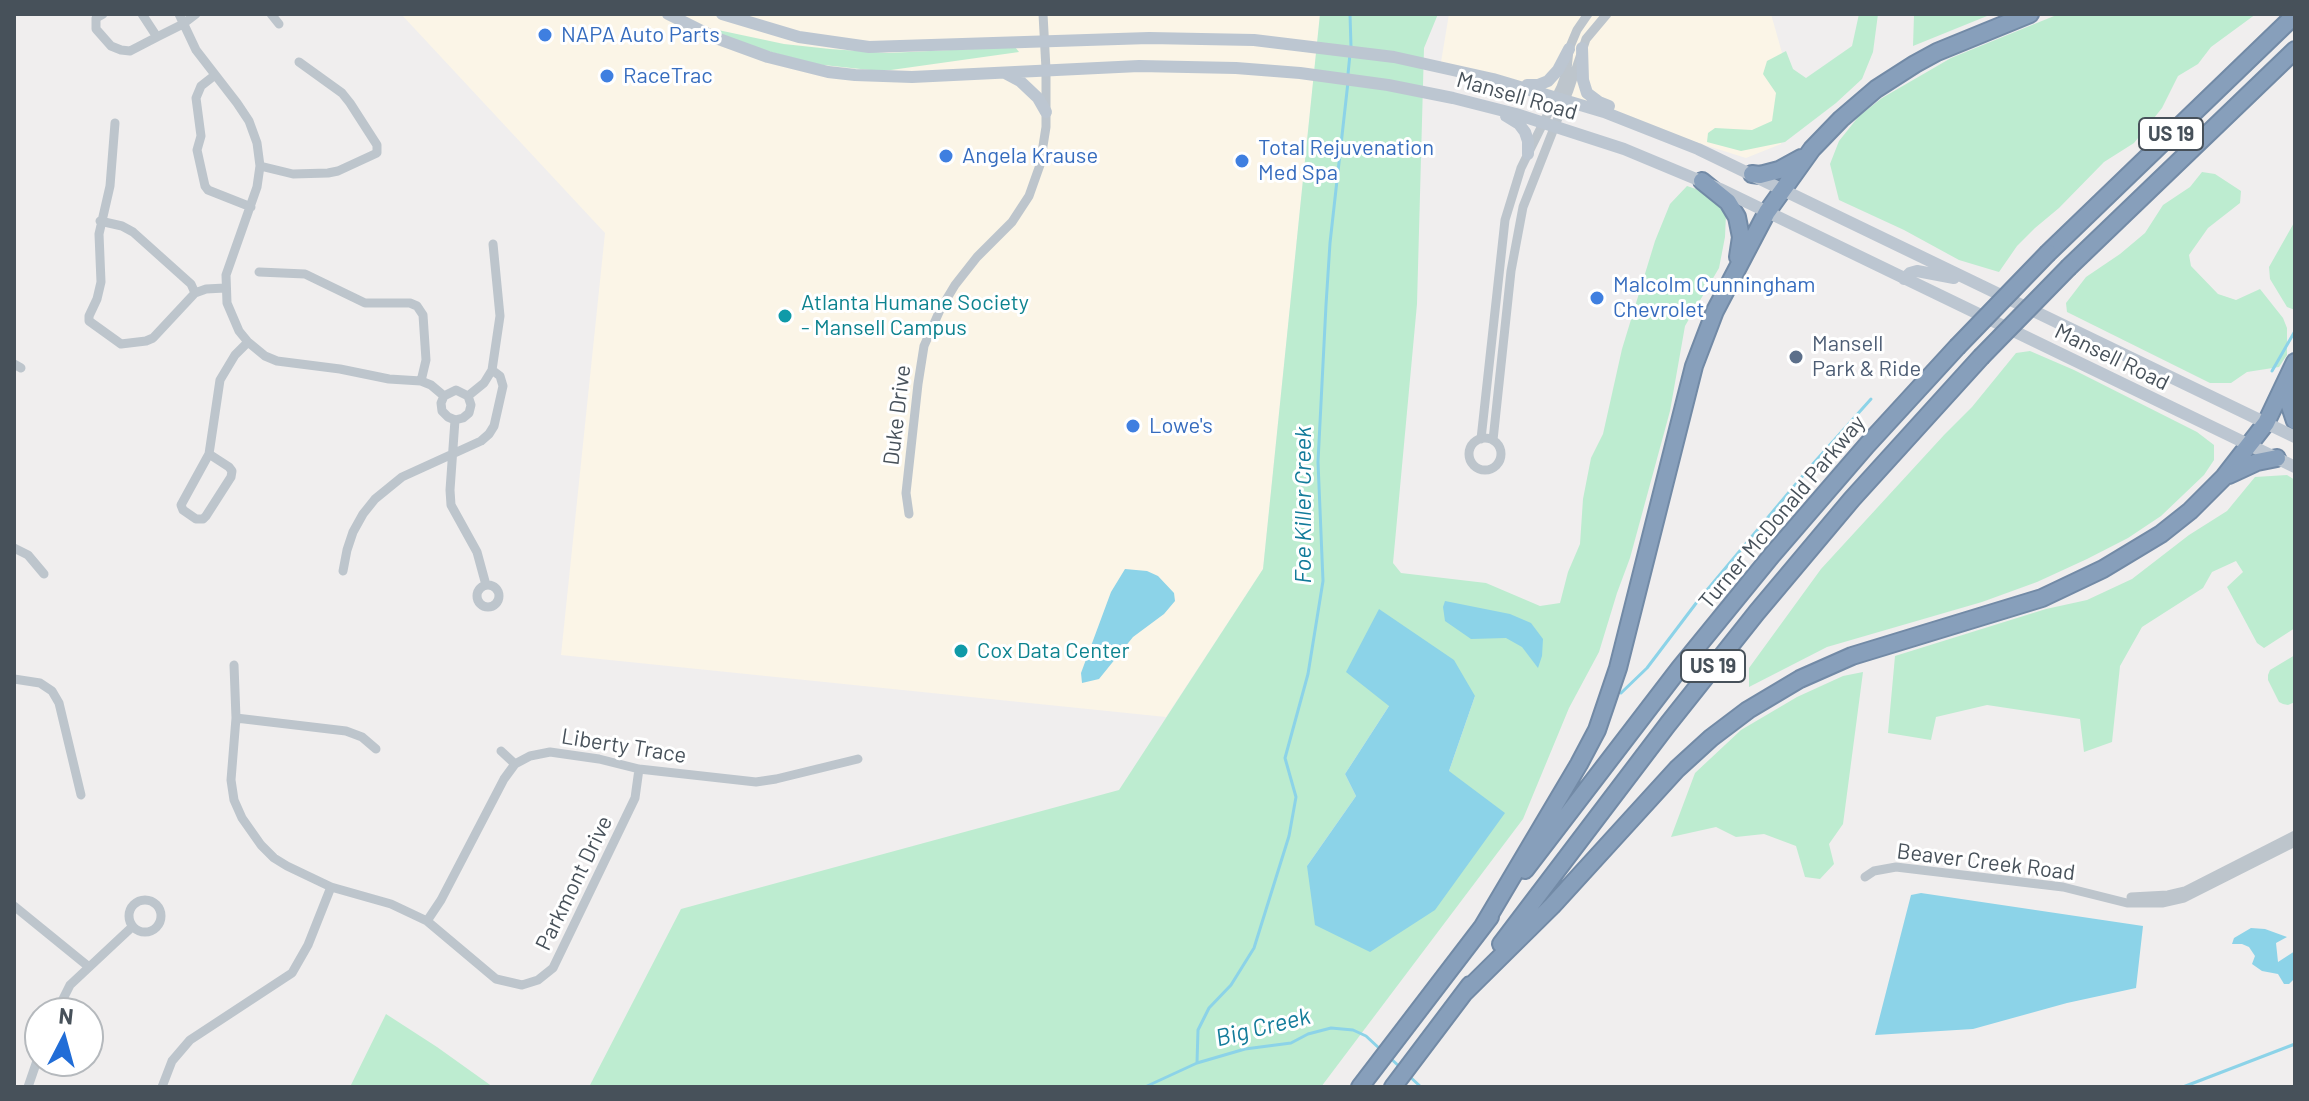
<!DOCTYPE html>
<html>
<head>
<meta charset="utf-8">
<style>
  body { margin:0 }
  #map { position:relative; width:2309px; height:1101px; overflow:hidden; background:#f0eeee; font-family:Barlow,sans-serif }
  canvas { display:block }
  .frame { position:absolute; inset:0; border:16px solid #47515a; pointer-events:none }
  .north { position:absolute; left:24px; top:997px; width:80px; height:80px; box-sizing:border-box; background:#fff; border:2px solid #b5b9bd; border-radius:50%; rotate:6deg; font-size:22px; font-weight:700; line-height:32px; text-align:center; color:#47515a }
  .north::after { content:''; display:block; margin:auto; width:28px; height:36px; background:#216dd7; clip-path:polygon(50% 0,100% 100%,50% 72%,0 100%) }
</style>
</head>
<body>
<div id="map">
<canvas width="2309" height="1101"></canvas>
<div class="frame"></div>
<div class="north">N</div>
</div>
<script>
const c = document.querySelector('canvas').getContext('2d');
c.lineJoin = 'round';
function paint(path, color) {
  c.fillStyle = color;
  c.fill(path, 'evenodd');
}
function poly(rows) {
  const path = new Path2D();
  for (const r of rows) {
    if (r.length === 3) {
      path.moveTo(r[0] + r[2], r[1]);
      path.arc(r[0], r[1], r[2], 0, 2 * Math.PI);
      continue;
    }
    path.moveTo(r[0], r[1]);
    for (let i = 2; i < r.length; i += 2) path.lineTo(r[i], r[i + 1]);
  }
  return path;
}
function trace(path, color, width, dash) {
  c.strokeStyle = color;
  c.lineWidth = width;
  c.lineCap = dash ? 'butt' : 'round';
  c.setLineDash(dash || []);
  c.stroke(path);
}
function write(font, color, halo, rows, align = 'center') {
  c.font = font + ' Barlow,sans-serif';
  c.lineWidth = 6;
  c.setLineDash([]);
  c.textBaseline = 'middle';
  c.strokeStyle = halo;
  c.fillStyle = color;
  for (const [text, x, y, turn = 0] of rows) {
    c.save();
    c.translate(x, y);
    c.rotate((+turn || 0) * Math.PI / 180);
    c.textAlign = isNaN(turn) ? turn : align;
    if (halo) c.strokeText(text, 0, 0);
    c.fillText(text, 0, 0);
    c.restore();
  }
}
const commercial = poly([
  [401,14,1320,14,1263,569,1166,717,561,655,605,233],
  [1449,14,1771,14,1788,74,1781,144,1746,158,1441,62]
]);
const green = poly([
  [1320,14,1438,14,1424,48,1417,304,1393,563,1401,573,1486,583,1540,606,1560,603,1568,572,1580,544,1583,499,1591,458,1603,434,1622,349,1655,241,1670,204,1687,186,1696,189,1720,203,1726,214,1725,237,1719,268,1685,326,1670,411,1630,558,1617,593,1599,652,1569,708,1523,819,1321,1087,589,1087,681,909,1119,790,1263,569],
  [1475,696,1449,771,1307,866,1356,796,1345,774,1389,706],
  [1859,14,1878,14,1873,52,1862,79,1836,103,1785,142,1741,151,1707,142,1708,133,1715,128,1752,130,1772,121,1776,93,1763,74,1767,61,1786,51,1793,69,1806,78,1852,46],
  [1917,14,1992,14,1913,46,1914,15],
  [2059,14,2256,14,2211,47,2198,64,2178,76,2162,108,2134,143,2104,162,2059,208,2035,228,2017,246,1999,272,1959,260,1904,230,1839,200,1830,164,1839,141,1859,116,1882,98,1951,58],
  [718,30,784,44,830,49,888,53,1015,47,1019,52,891,70,870,70,814,64,753,47,718,33],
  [2202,172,2215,174,2241,191,2240,203,2208,228,2189,255,2191,266,2218,294,2236,300,2260,289,2283,318,2287,328,2287,355,2279,367,2247,372,2231,383,2210,383,2067,312,2066,303,2086,277,2120,254,2145,233,2163,205,2190,187],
  [2295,221,2295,310,2287,307,2270,279,2269,267],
  [2030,351,2074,370,2197,432,2214,445,2214,460,2204,475,2161,516,2128,538,2087,559,2037,582,1982,602,1827,647,1749,687,1749,668,1821,569,1944,435,1972,407,2016,353],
  [2287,475,2295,480,2295,628,2264,648,2257,643,2227,587,2243,572,2236,561,2212,572,2203,588,2142,627,2120,666,2112,742,2084,752,2080,719,1987,705,1936,717,1931,740,1888,733,1895,656,2046,609,2087,600,2132,579,2189,535,2227,511,2255,477],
  [2295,655,2295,702,2288,705,2283,704,2279,702,2268,680,2268,675,2270,670],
  [1863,672,1843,824,1829,844,1834,864,1820,879,1805,877,1796,846,1764,834,1736,837,1716,827,1671,837,1695,773,1741,730,1797,697,1843,676],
  [386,1014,437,1047,493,1087,350,1087]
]);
const water = poly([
  [1125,569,1147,571,1158,576,1174,593,1175,601,1164,614,1133,637,1099,679,1082,683,1081,673,1111,592],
  [1445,601,1510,614,1531,623,1543,639,1542,656,1538,668,1522,647,1506,638,1471,639,1445,621,1443,607],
  [1379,609,1454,660,1475,696,1449,771,1505,813,1435,910,1370,952,1315,925,1307,866,1356,796,1345,774,1389,706,1346,672],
  [1921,893,2143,926,2136,988,2067,1003,1973,1029,1875,1035,1911,895],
  [2251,928,2265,929,2287,937,2276,943,2278,962,2295,951,2295,978,2289,984,2284,984,2278,974,2262,971,2252,964,2255,956,2249,947,2242,944,2232,944,2234,938]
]);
const stream = poly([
  [1350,14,1351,47],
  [1348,74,1350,54],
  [2272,371,2295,331],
  [1621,693,1647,668,1697,602,1811,466,1871,399],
  [1389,1057,1401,1068],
  [1197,1063,1198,1030,1209,1008,1231,985,1254,948,1289,836,1296,797,1285,758,1308,674,1323,581,1318,462,1326,305,1330,243,1348,82],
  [1409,1076,1421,1087],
  [1145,1087,1197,1063,1245,1049,1291,1043,1308,1034,1331,1028,1353,1030,1366,1036,1380,1049],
  [2183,1087,2295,1044]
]);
const minor = poly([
  [103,14,96,18,96,29,111,46,121,50,130,51,157,37,142,14],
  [179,14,196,50,237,103,249,121,257,143,260,166,257,187,226,275,227,303,239,331,248,342,265,356,277,361,340,369,389,379,421,381,431,385,444,396],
  [271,14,279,24],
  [157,37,183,24,196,14],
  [215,75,201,86,196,98,201,136,197,150,205,186,208,190,251,207],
  [115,123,110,186,99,234,101,282,97,299,89,316,89,321,121,344,146,341,153,338,195,293,206,289,225,288],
  [260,166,293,174,328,173,338,171,377,153,377,145,350,103,342,93,299,62],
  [100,221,122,226,133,232,191,284,195,293],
  [259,272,305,274,365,303,410,303,417,306,423,315,426,360,421,381],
  [14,364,21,368],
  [444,396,441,403,442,411,448,417,455,420],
  [444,396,456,390,468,396],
  [468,396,484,383,492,370,500,316,493,244],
  [455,420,450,490,451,505,477,552,486,585],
  [455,420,463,418,469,413,471,405,468,396],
  [1485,454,16],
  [1481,439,1505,220,1521,168,1561,87,1567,70,1569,49,1577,30,1588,14],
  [1493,440,1511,271,1523,207,1569,90,1586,39,1607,14],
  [209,454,229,467,232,471,231,477,206,516,203,519,196,519,183,510,181,505,209,454,220,380,235,355,248,342],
  [909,514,906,493,918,384,924,346,940,310,955,285,977,257,1012,222,1029,196,1040,165,1046,127,1046,69,1043,14],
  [14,548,28,555,44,574],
  [343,571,347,550,353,532,363,514,375,499,402,477,481,441,489,434,494,426,503,386,500,376,492,370],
  [488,596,11],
  [234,665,236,718,231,780,234,800,242,818,261,845,274,858,287,866,331,887,391,904,427,921,496,979,522,985,538,980,553,968,635,798,639,769],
  [14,679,40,683,52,691,59,703,81,795],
  [236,718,346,731,362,737,376,749],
  [501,751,515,764],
  [1865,877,1874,871,1896,867,2063,887,2127,903,2162,903,2184,898,2295,842],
  [2131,897,2168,895,2185,891,2295,835],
  [145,916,16],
  [14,906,89,967],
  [427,921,441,900,504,779,515,764,530,756,550,752,599,759,639,769,756,782,776,779,858,759],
  [56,1013,70,985,132,927],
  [28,1087,40,1052],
  [162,1087,172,1061,190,1040,292,973,308,945,331,887]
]);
const secondary = poly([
  [668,14,716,38,768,57,828,72,855,75,912,77,1139,66,1236,68,1300,73,1388,85,1453,98,1516,114,1624,149,1720,189,2295,467],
  [722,14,799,37,869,47,1149,38,1254,40,1394,57,1493,79,1604,112,1698,149,2295,437],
  [1582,48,1583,80,1587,93,1599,102,1609,106],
  [1005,73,1020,81,1038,98,1046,112],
  [1527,85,1538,85,1548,81,1558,70,1569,49],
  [1506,116,1519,124,1525,132,1528,141,1528,154],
  [1904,279,1910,273,1917,271,1954,278]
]);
const motorway = poly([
  [1752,174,1760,175,1779,170,1801,158],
  [1702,181,1728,202,1737,217,1741,237,1738,257],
  [2048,253,2295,15],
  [2069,267,2295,50],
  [2291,379,2290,406,2295,421],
  [2229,475,2257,462,2277,458],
  [1525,870,1679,669,1772,555,1867,445,1957,347],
  [1483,926,1579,764,1597,730,1618,668,1694,366,1715,311,1767,212,1812,149,1841,119,1876,89,1915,64,1937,52,2030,14],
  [1501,944,1668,724,1757,612,1852,499,1981,357],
  [1465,992,1552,906,1677,769,1711,738,1748,710,1800,679,1852,656,2042,598,2103,569,2161,534,2190,511,2224,477,2266,423,2295,362],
  [1360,1087,1490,917],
  [1393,1087,1470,985]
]);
const motorwayBridge = poly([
  [1957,347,2048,253],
  [1981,357,2069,267]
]);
const markers = [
  [545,35,8,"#3f7fe0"],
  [607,76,8,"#3f7fe0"],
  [946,156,8,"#3f7fe0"],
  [1242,161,8,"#3f7fe0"],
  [1597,298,8,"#3f7fe0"],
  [785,316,8,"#0f9aa8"],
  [1796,357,8,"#5c6f8a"],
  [1133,426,8,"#3f7fe0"],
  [961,651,8,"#0f9aa8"]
];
const shields = [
  [2171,134,64],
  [1713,666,64]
];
const shieldNames = [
  ["US 19",2171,134],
  ["US 19",1713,666]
];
const shopNames = [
  ["NAPA Auto Parts",561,35],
  ["RaceTrac",623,76],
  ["Total Rejuvenation",1258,148],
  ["Med Spa",1258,173],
  ["Angela Krause",962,156],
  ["Malcolm Cunningham",1613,285],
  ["Chevrolet",1613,310],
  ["Lowe's",1149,426]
];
const streetNames = [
  ["Mansell Road",1517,96,16],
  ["Mansell Road",2112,357,26],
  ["Duke Drive",897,415,-83],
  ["Turner McDonald Parkway",1782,512,-50],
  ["Liberty Trace",624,746,9],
  ["Beaver Creek Road",1986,862,7],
  ["Parkmont Drive",574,883,-64]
];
const cultureNames = [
  ["Atlanta Humane Society",801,303],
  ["- Mansell Campus",801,328],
  ["Cox Data Center",977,651]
];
const serviceNames = [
  ["Mansell",1812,344],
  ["Park & Ride",1812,369]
];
const waterNames = [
  ["Foe Killer Creek",1303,505,-90],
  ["Big Creek",1263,1027,-14]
];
paint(commercial, '#fbf5e7');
paint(green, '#bdecd0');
paint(water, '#8cd3e8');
trace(stream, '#8cd3e8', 3);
trace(motorway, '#728aa6', 20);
trace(minor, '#bdc5cc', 9);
trace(secondary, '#bcc6d1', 12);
trace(motorway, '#879fbb', 16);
trace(motorwayBridge, '#728aa6', 20, []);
trace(motorwayBridge, '#879fbb', 16);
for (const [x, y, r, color] of markers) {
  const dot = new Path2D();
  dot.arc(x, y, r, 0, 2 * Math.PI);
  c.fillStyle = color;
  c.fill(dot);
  trace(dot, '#fff', 3);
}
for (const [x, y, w] of shields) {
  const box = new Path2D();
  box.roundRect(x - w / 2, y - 16, w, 32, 6);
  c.fillStyle = '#fff';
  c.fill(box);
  trace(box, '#47515a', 2);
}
write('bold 20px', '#47515a', null, shieldNames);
write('22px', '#366cbe', '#fff', shopNames, 'left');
write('22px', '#47515a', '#fff', streetNames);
write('22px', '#0d838f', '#fff', cultureNames, 'left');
write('22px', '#4e5e75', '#fff', serviceNames, 'left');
write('italic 24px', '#127b9a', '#fff', waterNames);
</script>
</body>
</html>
